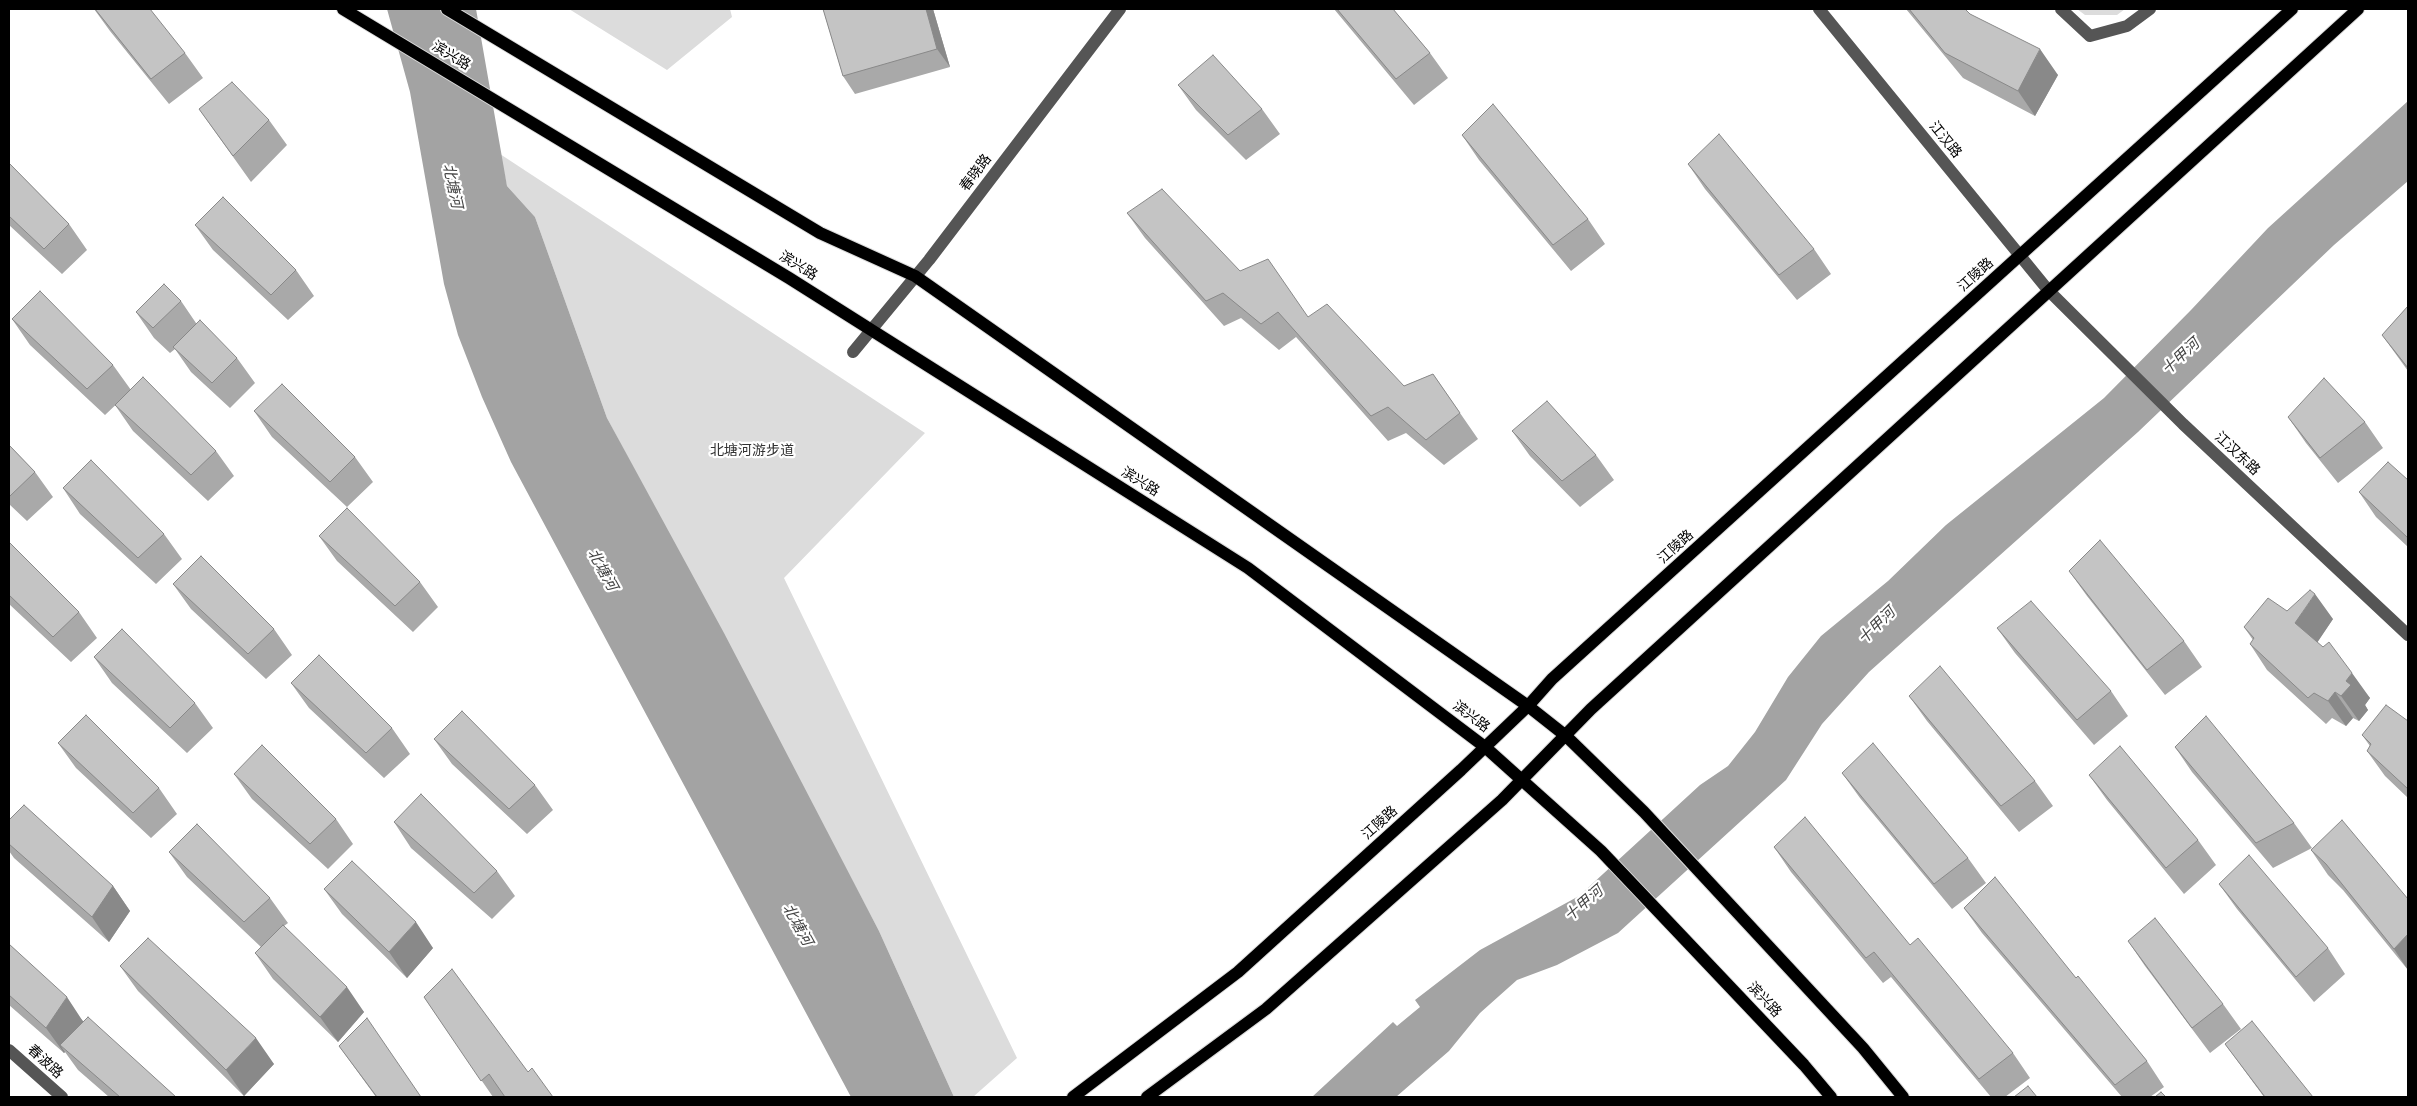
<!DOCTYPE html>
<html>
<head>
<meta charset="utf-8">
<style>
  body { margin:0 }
  #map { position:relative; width:2417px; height:1106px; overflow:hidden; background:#fff; font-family:Helvetica,sans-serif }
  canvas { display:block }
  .frame { position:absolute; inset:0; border:10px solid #000; pointer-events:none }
</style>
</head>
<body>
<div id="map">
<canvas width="2417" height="1106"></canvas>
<div class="frame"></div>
</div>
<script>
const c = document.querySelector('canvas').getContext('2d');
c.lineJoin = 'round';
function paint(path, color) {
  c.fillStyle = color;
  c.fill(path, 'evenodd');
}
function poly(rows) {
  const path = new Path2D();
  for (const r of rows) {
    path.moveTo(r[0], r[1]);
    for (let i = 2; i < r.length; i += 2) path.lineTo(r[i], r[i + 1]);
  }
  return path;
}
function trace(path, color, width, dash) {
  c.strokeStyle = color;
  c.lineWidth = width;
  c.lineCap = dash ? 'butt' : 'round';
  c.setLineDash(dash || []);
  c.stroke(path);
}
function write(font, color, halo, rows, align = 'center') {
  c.font = font + ' Helvetica,"Noto Sans SC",sans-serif';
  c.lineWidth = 4.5;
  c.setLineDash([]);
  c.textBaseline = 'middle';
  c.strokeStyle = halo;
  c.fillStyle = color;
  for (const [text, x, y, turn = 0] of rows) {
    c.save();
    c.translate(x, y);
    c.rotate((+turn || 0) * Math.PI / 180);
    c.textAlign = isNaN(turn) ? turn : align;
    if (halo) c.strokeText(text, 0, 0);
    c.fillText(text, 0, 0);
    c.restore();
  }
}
const green = poly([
  [569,9,730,9,732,17,667,70],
  [2077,9,2125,9,2117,15,2085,15],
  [500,154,925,433,784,578,1017,1058,973,1097,954,1097,879,931,607,418,535,217,507,186]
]);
const water = poly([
  [387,9,476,9,507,186,535,217,607,418,724,633,879,931,954,1097,851,1097,511,462,482,397,458,335,444,284,410,92],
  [2408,101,2408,181,2334,245,2138,432,1869,672,1822,724,1786,780,1618,933,1557,965,1517,980,1480,1013,1449,1051,1396,1097,1312,1097,1393,1022,1397,1026,1420,1007,1415,1000,1480,950,1579,896,1700,785,1728,766,1755,732,1788,677,1821,636,1888,581,1946,525,2104,398,2191,310,2268,228]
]);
const minor = poly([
  [1819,9,2048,290,2183,424,2408,635],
  [2061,9,2090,36,2127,26,2150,9],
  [853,352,929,260,1120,9],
  [9,1050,62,1097]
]);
const major = poly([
  [343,9,789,278,1248,568,1485,747,1601,851,1804,1065,1831,1097],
  [447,9,820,233,915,276,1528,706,1566,736,1644,812,1863,1048,1903,1097],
  [1073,1097,1238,972,1461,770,1528,706,1552,679,2292,9],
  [1147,1097,1266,1009,1502,800,1591,709,2358,9]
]);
const wall = poly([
  [94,9,185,53,203,78,169,104,110,31],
  [823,9,933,9,950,67,855,94,843,76],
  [1334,9,1393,9,1430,53,1448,78,1414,105],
  [1906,9,1965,9,1970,14,2058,75,2035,116,1963,78],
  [1178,85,1262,109,1280,134,1246,160,1196,110],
  [199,109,269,120,287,145,251,182],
  [1462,135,1588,219,1605,244,1571,271,1479,160],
  [9,163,69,224,87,250,62,274,9,225],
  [1688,164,1814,249,1831,274,1797,300,1705,189],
  [1127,213,1240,271,1308,317,1404,386,1433,374,1478,439,1444,465,1406,433,1388,441,1296,337,1279,350,1241,318,1224,326,1145,238],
  [195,225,296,270,314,296,288,320,213,250],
  [181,301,196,323,237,358,255,383,230,408,191,372,175,349,170,353,154,338,136,312],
  [2408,306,2408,371,2382,335],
  [12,319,113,365,131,390,216,451,234,476,208,501,133,431,115,405,124,397,105,415,30,345],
  [254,411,355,457,373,482,347,507,272,437],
  [2288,417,2365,422,2383,448,2338,483,2306,443],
  [1512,431,1596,455,1614,480,1580,507,1530,456],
  [9,445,35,472,53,497,27,521,9,504],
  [2408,480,2408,547,2376,517,2359,492],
  [63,488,164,534,182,559,156,584,80,514],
  [319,536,420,582,438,607,413,632,337,561],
  [9,542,79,612,97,638,71,662,9,604],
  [2069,571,2184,641,2202,667,2165,695,2087,596],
  [173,584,274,629,292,655,266,679,191,609],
  [2287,611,2333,619,2317,642,2370,698,2365,705,2368,710,2359,721,2353,718,2346,726,2332,718,2326,724,2267,670,2250,644,2253,640,2244,627],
  [1997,628,2111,691,2128,716,2094,745,2015,653],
  [94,657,195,703,213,728,187,753,112,683],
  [291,683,392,728,410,754,384,778,309,708],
  [1909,696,2035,781,2053,806,2019,832,1927,721],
  [2408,721,2408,798,2385,776,2367,751,2370,746,2362,735],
  [434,739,535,785,553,810,527,834,452,764],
  [58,743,159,788,177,814,151,838,76,768],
  [2175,747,2294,823,2312,848,2273,868,2192,772],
  [1842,773,1968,858,1986,883,1952,909,1860,798],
  [234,774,336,819,353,844,328,869,252,799],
  [2089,775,2198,840,2216,865,2184,894,2107,800],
  [9,820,113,886,130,911,109,942,14,858,9,851],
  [394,822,497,871,515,896,492,919,411,848],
  [1774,847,1910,945,2013,1053,2030,1078,2005,1097,1991,1097,1891,977,1883,983,1791,872],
  [2311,850,2408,899,2408,970,2343,890,2328,875],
  [169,852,270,898,288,923,284,926,364,1012,338,1042,273,979,255,953,261,947,187,877],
  [2219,884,2328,948,2345,974,2314,1002,2237,909],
  [324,889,433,948,407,978,342,914],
  [1964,908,2076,978,2147,1061,2164,1087,2150,1097,2122,1097,1982,933],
  [2128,941,2223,1004,2241,1029,2210,1053,2145,966],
  [9,944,83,1021,176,1097,109,1097,78,1070,65,1052,64,1053,9,1005],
  [120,966,274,1064,244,1096,138,991],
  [424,997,528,1072,553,1097,493,1097],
  [2225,1044,2313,1097,2264,1097],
  [339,1046,422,1097,376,1097]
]);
const shadedWall = poly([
  [926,9,933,9,950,67,937,49],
  [2040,49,2058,75,2035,116,2018,91],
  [2315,594,2333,619,2313,649,2295,623],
  [2352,673,2370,698,2365,705,2368,710,2359,721,2341,696,2346,681],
  [2335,692,2353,718,2346,726,2328,701],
  [113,886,130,911,109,942,92,917],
  [416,922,433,948,407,978,389,952],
  [2408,934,2408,970,2394,949],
  [347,987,364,1012,338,1042,320,1017],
  [67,997,84,1023,60,1045,65,1052,64,1053,46,1028],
  [256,1038,274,1064,244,1096,226,1070]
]);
const building = poly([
  [95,9,150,9,185,53,151,79,95,9],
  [823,9,926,9,937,49,843,76,823,9],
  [1337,9,1393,9,1430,53,1396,79,1337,9],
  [1909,9,1965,9,1970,14,2040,49,2018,91,1945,53,1909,9],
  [1213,55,1262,109,1228,135,1178,85,1213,55],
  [232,82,269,120,233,156,199,109,232,82],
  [1493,104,1588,219,1553,245,1462,135,1493,104],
  [1719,134,1814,249,1779,275,1688,164,1719,134],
  [9,163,69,224,44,249,9,216,9,163],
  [1162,189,1240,271,1268,259,1308,317,1327,304,1404,386,1433,374,1460,413,1426,440,1388,407,1371,416,1278,312,1261,324,1223,293,1206,301,1127,213,1162,189],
  [223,197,296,270,271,295,195,225,223,197],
  [164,284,181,301,153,328,136,312,164,284],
  [40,291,113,365,87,389,12,319,40,291],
  [2408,306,2408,368,2382,335,2408,306],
  [200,320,237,358,212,383,173,347,200,320],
  [143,377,216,451,191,475,115,405,143,377],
  [2324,378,2365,422,2320,458,2288,417,2324,378],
  [282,384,355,457,330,482,254,411,282,384],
  [1547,401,1596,455,1562,481,1512,431,1547,401],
  [9,445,35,472,10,496,9,495,9,445],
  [91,460,164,534,138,558,63,488,91,460],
  [2388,462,2408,480,2408,538,2359,492,2388,462],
  [347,508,420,582,395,606,319,536,347,508],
  [2100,540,2184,641,2147,670,2069,571,2100,540],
  [9,542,79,612,53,637,9,595,9,542],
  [201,556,274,629,248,654,173,584,201,556],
  [2310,590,2315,594,2295,623,2323,647,2329,642,2352,673,2346,681,2351,685,2341,696,2335,692,2328,701,2314,693,2308,698,2250,644,2254,638,2244,627,2268,598,2287,611,2310,590],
  [2031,601,2111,691,2077,720,1997,628,2031,601],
  [122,629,195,703,170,728,94,657,122,629],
  [319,655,392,728,366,753,291,683,319,655],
  [1940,666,2035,781,2001,806,1909,696,1940,666],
  [2386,705,2408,721,2408,789,2367,751,2371,744,2362,735,2386,705],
  [462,711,535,785,509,809,434,739,462,711],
  [86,715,159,788,133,813,58,743,86,715],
  [2206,716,2294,823,2256,843,2175,747,2206,716],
  [1873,743,1968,858,1934,884,1842,773,1873,743],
  [262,745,336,819,310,844,234,774,262,745],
  [2120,746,2198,840,2166,868,2089,775,2120,746],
  [421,794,497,871,474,893,394,822,421,794],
  [24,805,113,886,92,917,9,844,9,820,24,805],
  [1805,817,1910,945,1918,938,2013,1053,1979,1079,1874,952,1866,958,1774,847,1805,817],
  [2342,820,2408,899,2408,934,2394,949,2326,864,2311,850,2342,820],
  [197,824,270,898,244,922,169,852,197,824],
  [2249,855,2328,948,2296,977,2219,884,2249,855],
  [352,861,416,922,389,952,324,889,352,861],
  [1995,877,2076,978,2078,976,2147,1061,2115,1085,1964,908,1995,877],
  [2155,918,2223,1004,2192,1028,2128,941,2155,918],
  [283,925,347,987,320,1017,255,953,283,925],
  [148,938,256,1038,226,1070,120,966,148,938],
  [9,944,67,997,46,1028,9,995,9,944],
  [452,969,528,1072,532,1068,553,1097,505,1097,489,1074,481,1081,424,997,452,969],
  [88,1017,176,1097,120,1097,60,1045,88,1017],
  [367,1018,421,1097,377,1097,339,1046,367,1018],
  [2252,1021,2313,1097,2265,1097,2225,1044,2252,1021],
  [2028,1086,2037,1097,2014,1097,2028,1086],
  [2161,1092,2166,1097,2155,1097,2161,1092]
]);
const streetNames = [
  ["滨兴路",451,56,31],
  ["江汉路",1945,140,51],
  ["春晓路",976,173,-53],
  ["滨兴路",798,266,32],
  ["江陵路",1976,275,-42],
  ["江汉东路",2237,454,43],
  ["滨兴路",1140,482,32],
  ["江陵路",1676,547,-42],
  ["滨兴路",1471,717,37],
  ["江陵路",1380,823,-42],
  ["滨兴路",1764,1000,47],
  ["春波路",45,1062,42]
];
const parkNames = [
  ["北塘河游步道",752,451]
];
const waterNames = [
  ["北塘河",452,186,78],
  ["十甲河",2181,357,-43],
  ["北塘河",602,570,61],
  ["十甲河",1877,626,-45],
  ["十甲河",1584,904,-41],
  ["北塘河",797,925,61]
];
paint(green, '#dcdcdc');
paint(water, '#a3a3a3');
trace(major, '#dbdbdb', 14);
trace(minor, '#555', 12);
trace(major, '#000', 12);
paint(wall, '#a9a9a9');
paint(shadedWall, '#898989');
paint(building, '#c4c4c4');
trace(building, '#898989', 1);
write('14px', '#000', '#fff', streetNames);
write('14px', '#333', '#fff', parkNames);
write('italic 15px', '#444', '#fff', waterNames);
</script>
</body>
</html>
